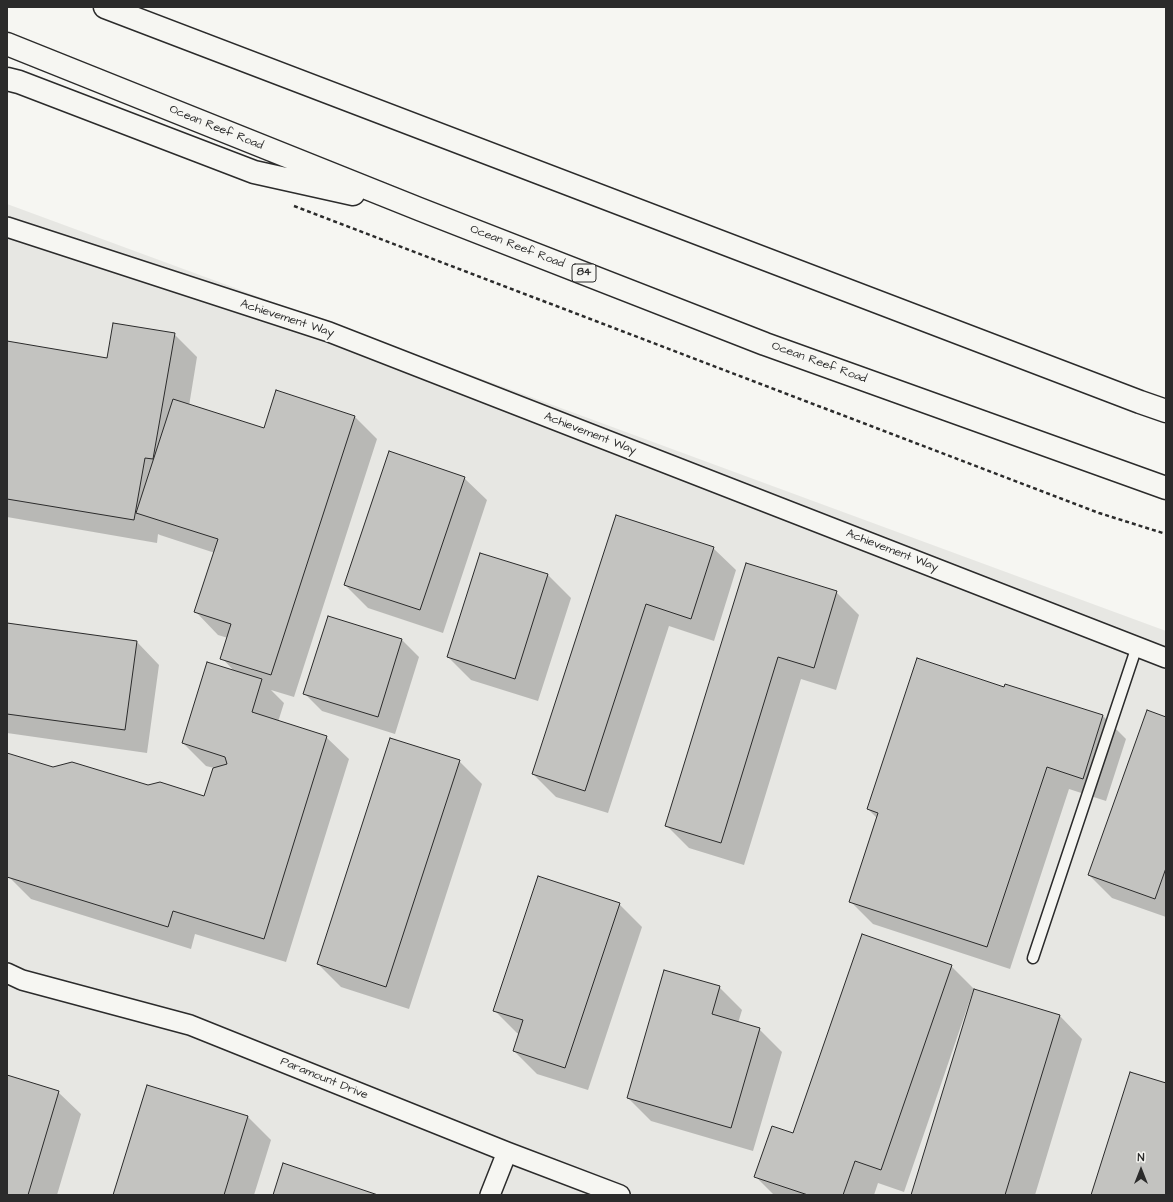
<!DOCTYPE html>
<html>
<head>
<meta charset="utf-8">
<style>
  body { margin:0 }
  #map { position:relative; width:1173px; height:1202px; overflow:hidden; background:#f6f6f2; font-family:"Architects Daughter",sans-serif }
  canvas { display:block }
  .frame { position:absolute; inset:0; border:8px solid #2b2b2b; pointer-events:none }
  .north { position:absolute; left:1121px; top:1150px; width:40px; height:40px; -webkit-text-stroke:3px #f6f6f2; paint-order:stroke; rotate:0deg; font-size:11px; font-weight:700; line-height:16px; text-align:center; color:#2b2b2b }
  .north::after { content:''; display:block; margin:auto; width:14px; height:18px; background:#2b2b2b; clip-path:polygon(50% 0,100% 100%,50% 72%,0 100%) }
</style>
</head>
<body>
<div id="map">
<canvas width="1173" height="1202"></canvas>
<div class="frame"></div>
<div class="north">N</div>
</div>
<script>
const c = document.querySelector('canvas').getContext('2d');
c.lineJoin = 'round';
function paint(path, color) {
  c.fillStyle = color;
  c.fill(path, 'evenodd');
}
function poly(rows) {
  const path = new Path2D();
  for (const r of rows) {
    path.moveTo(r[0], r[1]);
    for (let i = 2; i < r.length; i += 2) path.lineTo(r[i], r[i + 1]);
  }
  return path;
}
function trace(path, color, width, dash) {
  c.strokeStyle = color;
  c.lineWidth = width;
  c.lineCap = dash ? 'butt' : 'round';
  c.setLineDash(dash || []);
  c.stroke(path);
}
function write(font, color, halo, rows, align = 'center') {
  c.font = font + ' "Architects Daughter",sans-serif';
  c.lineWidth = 4;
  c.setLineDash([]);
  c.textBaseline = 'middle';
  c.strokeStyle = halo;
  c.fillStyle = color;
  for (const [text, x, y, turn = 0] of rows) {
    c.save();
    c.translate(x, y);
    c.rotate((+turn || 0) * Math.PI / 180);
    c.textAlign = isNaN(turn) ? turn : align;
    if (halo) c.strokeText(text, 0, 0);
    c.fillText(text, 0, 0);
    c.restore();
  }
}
const built = poly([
  [7,204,1166,631,1166,1195,7,1195]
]);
const shadow = poly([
  [174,334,197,357,189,406,264,430,354,416,377,439,294,697,271,690,284,703,278,722,326,737,349,759,286,962,195,934,191,949,31,899,8,876,7,873,7,754,53,768,205,797,214,768,206,766,183,743,235,672,222,658,228,638,218,635,196,612,215,553,160,535,158,534,157,543,7,517,7,342,108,359],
  [464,478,487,500,443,633,368,608,345,585],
  [617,516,713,548,736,570,714,641,669,626,608,813,556,797,533,774],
  [480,554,548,575,571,598,538,701,471,680,448,657],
  [746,565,836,592,859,615,836,690,801,679,744,865,689,848,666,825],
  [7,624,137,642,159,665,147,753,7,733],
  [402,640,419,657,395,734,322,711,305,694],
  [1006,685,1103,716,1126,739,1106,801,1069,789,1010,969,873,924,850,901,877,818,868,809,1005,688],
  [1166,718,1166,917,1112,898,1089,875],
  [459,761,482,784,409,1009,341,987,318,964],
  [619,904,642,927,588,1090,537,1074,514,1051,520,1034,517,1033,494,1010],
  [951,966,974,989,973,990,1060,1016,1082,1039,1035,1195,912,1195,975,992,973,991,904,1192,878,1183,874,1195,774,1195,755,1176,793,1134],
  [719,987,742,1010,738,1023,759,1029,782,1052,753,1151,651,1121,628,1098],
  [7,1077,58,1092,81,1114,57,1195,7,1195],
  [147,1087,248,1117,271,1140,254,1195,114,1195]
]);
const building = poly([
  [113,323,175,333,153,459,145,458,134,520,7,499,7,341,107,358,113,323],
  [276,390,355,416,271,675,220,659,231,624,194,612,218,539,136,513,173,399,264,428,276,390],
  [389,451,465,477,420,610,344,585,389,451],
  [616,515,714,547,691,619,646,604,585,791,532,774,616,515],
  [480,553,548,574,515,679,447,657,480,553],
  [746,563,837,591,814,668,778,657,721,843,665,826,746,563],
  [328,616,402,639,378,717,303,694,328,616],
  [7,623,137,641,125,730,7,714,7,623],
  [917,658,1004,687,1005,684,1103,715,1083,779,1047,767,987,947,849,902,878,813,867,809,917,658],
  [207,662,262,679,252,712,327,736,264,939,173,911,168,927,7,877,7,753,53,767,72,762,148,785,160,782,204,796,213,768,227,764,225,757,182,743,207,662],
  [1147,710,1166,717,1166,868,1155,899,1088,875,1147,710],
  [390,738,460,760,386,987,317,964,390,738],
  [538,876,620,903,565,1068,513,1051,523,1020,493,1011,538,876],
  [862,934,952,965,881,1170,855,1161,843,1195,808,1195,754,1177,772,1126,793,1133,862,934],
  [664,970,720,986,712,1014,760,1028,731,1128,627,1098,664,970],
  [974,989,1060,1015,1005,1195,911,1195,974,989],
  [1130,1072,1166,1083,1166,1195,1091,1195,1130,1072],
  [7,1075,59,1091,28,1195,7,1195,7,1075],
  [147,1085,248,1116,224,1195,113,1195,147,1085],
  [283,1163,378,1195,273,1195,283,1163]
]);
const path = poly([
  [294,206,1099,513,1166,534]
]);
const service = poly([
  [1033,958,1137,646]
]);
const minor = poly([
  [7,227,329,332,1166,658],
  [7,973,22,980,190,1025,507,1152,620,1195],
  [490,1195,507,1152]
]);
const primary = poly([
  [105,7,1140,402,1166,411],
  [7,44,419,209,765,344,1166,488],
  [7,79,19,82,254,172,353,194]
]);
const shields = [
  [584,273,24]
];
const shieldNames = [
  ["84",584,273]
];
const streetNames = [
  ["Ocean Reef Road",216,128,22],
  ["Ocean Reef Road",517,247,21],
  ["Achievement Way",287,319,18],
  ["Ocean Reef Road",819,363,20],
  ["Achievement Way",590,434,21],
  ["Achievement Way",892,551,21],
  ["Paramount Drive",324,1079,22]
];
paint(built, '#e7e7e3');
paint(shadow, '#0003');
paint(building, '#c3c3c0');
trace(building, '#2b2b2b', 1);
trace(service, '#2b2b2b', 13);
trace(minor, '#2b2b2b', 22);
trace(primary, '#2b2b2b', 25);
trace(path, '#2b2b2b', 2.5, [4, 3]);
trace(service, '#f6f6f2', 10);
trace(minor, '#f6f6f2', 19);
trace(primary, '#f6f6f2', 22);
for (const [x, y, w] of shields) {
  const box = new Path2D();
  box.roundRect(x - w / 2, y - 9, w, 18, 3);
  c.fillStyle = '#f6f6f2';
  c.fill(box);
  trace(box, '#2b2b2b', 1);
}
write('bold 11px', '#2b2b2b', null, shieldNames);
write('12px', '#2b2b2b', '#f6f6f2', streetNames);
</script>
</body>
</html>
